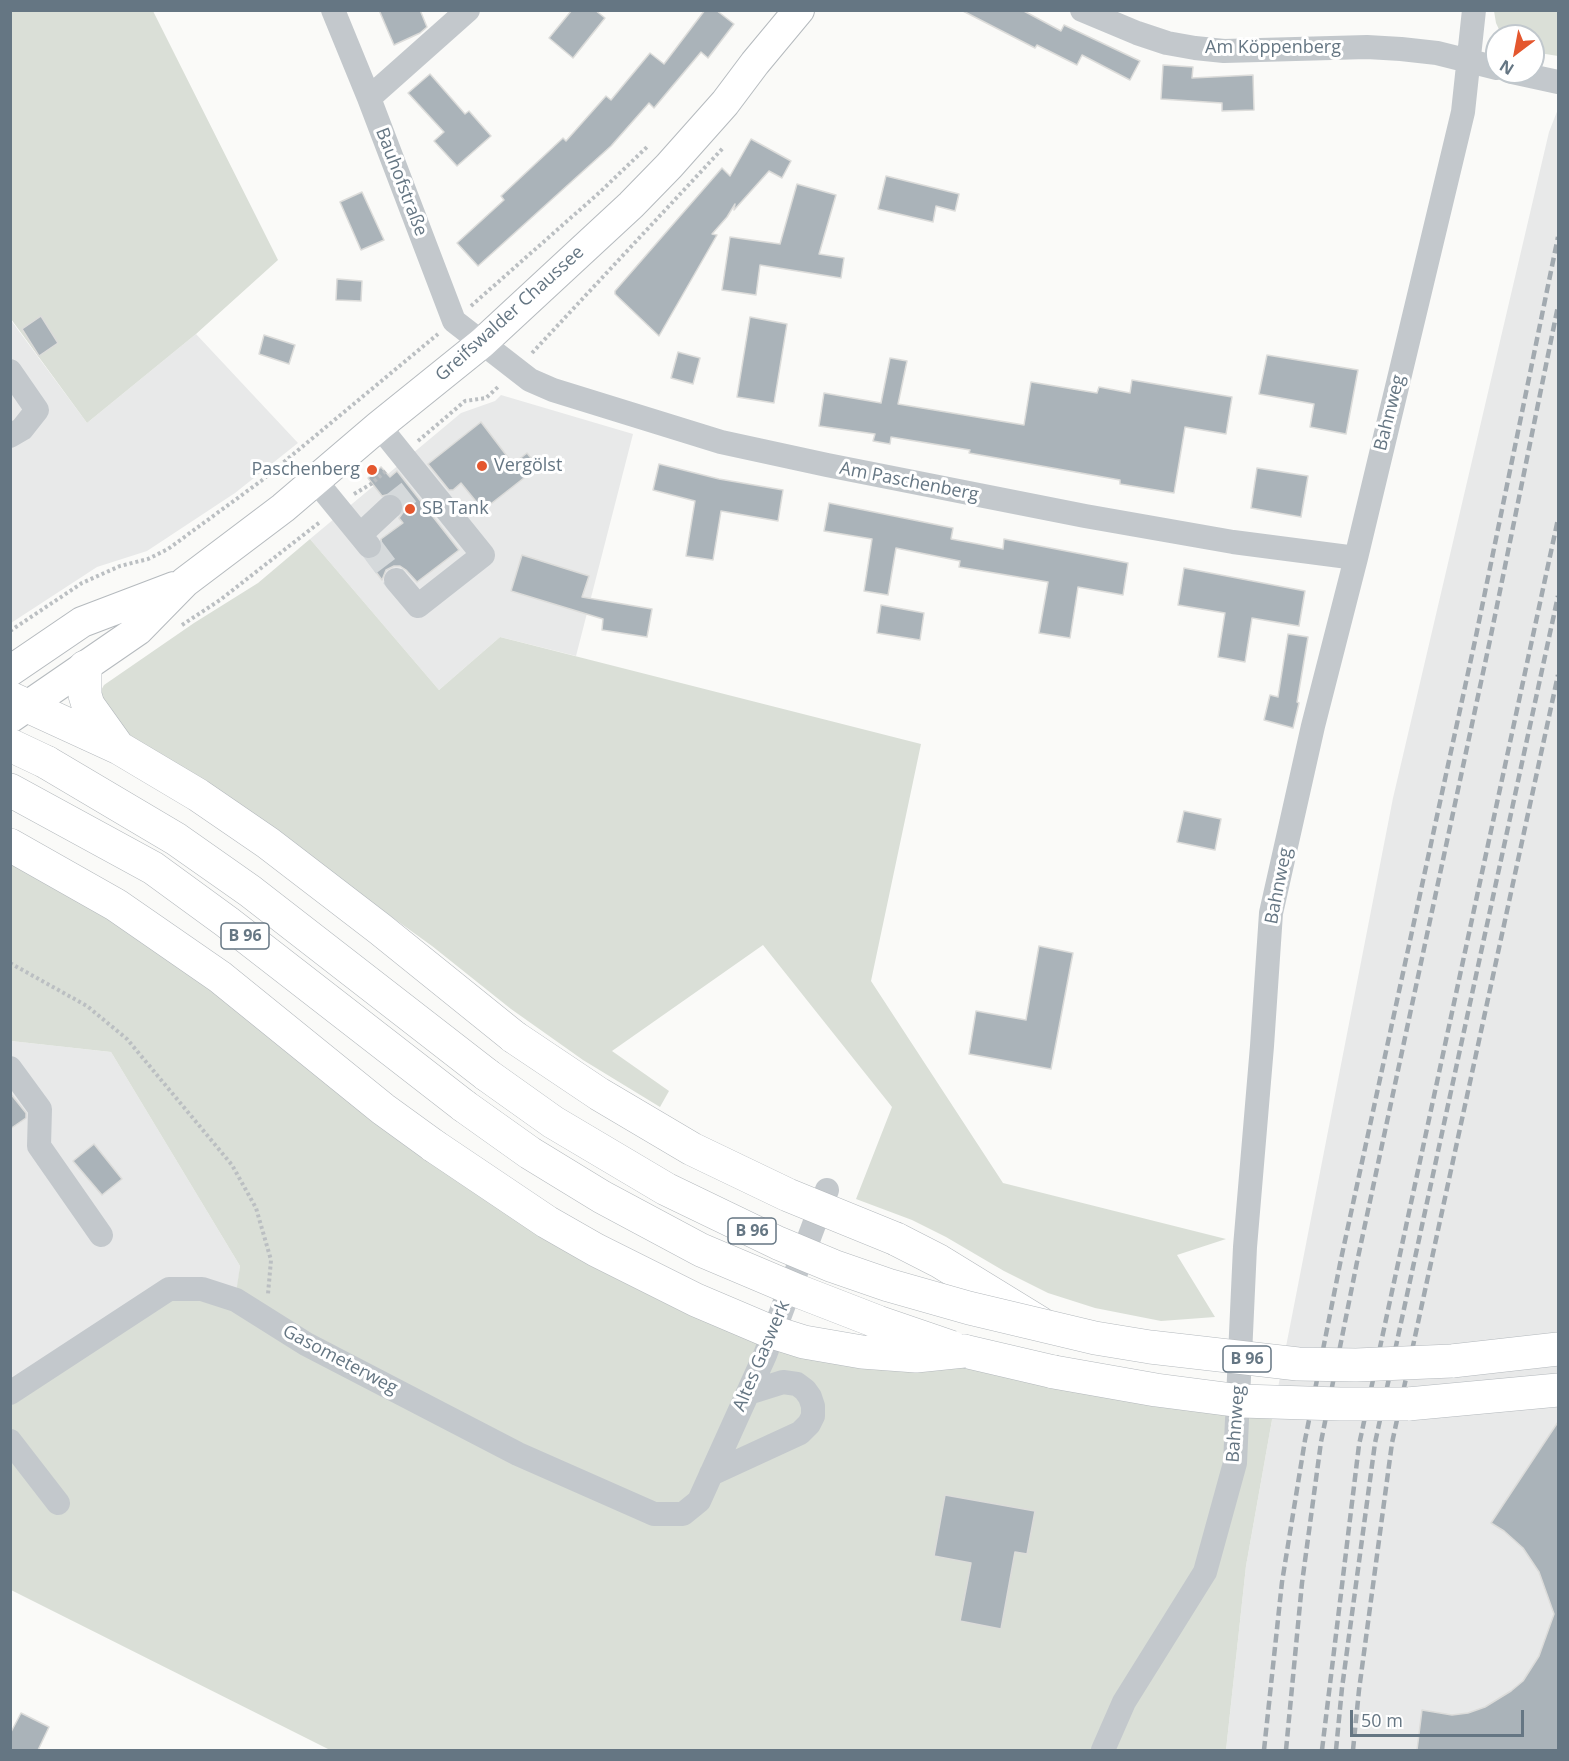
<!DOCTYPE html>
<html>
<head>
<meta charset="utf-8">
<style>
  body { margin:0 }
  #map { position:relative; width:1569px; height:1761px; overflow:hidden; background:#fafaf8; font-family:"Open Sans",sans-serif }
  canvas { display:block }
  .frame { position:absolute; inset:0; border:12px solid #657683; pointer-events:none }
  .north { position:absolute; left:1485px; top:24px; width:60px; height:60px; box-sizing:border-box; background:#fff; border:2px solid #c1c8cd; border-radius:50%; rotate:212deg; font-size:16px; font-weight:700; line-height:24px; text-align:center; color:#657683 }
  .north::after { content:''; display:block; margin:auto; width:21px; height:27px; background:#e4572e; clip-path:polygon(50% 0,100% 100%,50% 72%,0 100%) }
  .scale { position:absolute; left:1350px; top:1710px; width:174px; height:27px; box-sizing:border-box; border:3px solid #657683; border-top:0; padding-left:8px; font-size:18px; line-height:21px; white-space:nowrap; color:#657683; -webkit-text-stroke:4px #fff; paint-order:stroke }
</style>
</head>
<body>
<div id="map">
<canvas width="1569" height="1761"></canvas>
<div class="frame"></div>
<div class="north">N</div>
<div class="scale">50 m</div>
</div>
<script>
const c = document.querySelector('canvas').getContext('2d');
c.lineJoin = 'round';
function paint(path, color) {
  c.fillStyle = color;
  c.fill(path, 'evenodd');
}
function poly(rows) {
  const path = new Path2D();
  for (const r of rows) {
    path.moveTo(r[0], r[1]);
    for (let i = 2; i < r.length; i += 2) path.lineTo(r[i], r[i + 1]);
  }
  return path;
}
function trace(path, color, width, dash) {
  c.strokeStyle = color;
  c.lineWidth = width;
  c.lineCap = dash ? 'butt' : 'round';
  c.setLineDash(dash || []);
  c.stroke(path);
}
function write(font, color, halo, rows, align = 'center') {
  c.font = font + ' "Open Sans",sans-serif';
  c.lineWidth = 6;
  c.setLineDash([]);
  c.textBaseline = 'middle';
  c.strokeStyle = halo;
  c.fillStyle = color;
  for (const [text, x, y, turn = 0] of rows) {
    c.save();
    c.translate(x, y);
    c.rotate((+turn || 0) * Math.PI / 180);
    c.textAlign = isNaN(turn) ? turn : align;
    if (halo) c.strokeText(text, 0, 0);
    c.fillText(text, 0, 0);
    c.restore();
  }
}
const built = poly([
  [1558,109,1558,1750,1226,1750,1246,1566,1275,1403,1393,798,1549,132],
  [10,319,87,423,196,334,298,443,235,493,147,551,97,567,11,623],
  [501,395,633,434,576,656,500,637,439,690,310,539,461,413,495,401],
  [11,1041,111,1052,240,1266,236,1300,11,1393]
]);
const green = poly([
  [10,11,153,11,278,260,196,334,87,423,11,319],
  [1494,11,1558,11,1558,56,1533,52,1533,36,1502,36,1496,23],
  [310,539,439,690,500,637,921,744,871,981,1003,1183,1226,1239,1177,1255,1215,1317,1161,1321,1095,1308,1048,1293,1004,1271,946,1237,912,1220,856,1199,892,1107,763,945,612,1051,669,1091,660,1107,583,1060,511,1009,432,946,228,799,131,739,99,694,104,685,194,623,258,583],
  [11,845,383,1109,745,1321,1275,1403,1246,1566,1226,1750,330,1750,11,1590,11,1393,169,1289,235,1300,240,1266,111,1052,11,1041]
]);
const building = poly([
  [379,10,420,10,427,27,420,33,394,45,379,10],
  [572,10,595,10,605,18,573,58,549,38,572,10],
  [705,10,716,10,734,24,708,58,701,52,654,108,649,103,611,146,478,266,457,243,504,200,501,196,563,138,566,141,606,96,611,100,650,53,664,64,705,10],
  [961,10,1022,10,1061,31,1064,25,1140,61,1130,80,1082,55,1077,65,1037,45,1035,48,961,10],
  [1163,65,1193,67,1192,78,1253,75,1254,110,1222,111,1222,103,1161,99,1163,65],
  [430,74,465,114,469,111,491,136,457,166,434,141,444,132,408,93,430,74],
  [751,139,791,161,782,178,769,171,734,210,735,204,727,217,712,234,717,235,659,336,615,294,615,291,722,168,730,176,751,139],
  [886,176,959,194,955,211,936,206,933,222,878,209,886,176],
  [797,184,836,195,819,254,844,258,841,278,760,265,756,295,722,290,730,237,780,244,797,184],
  [362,192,384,240,361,250,340,202,362,192],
  [337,279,362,281,361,301,336,300,337,279],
  [41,316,58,343,39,356,22,329,41,316],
  [750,317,787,324,774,403,737,397,750,317],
  [264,335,295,345,289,364,259,354,264,335],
  [678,352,700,358,693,384,671,378,678,352],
  [1267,355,1358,370,1346,434,1310,427,1314,404,1259,394,1267,355],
  [890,358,907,361,898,404,1024,425,1031,382,1097,393,1099,387,1130,393,1132,380,1232,397,1226,434,1185,427,1174,493,1120,484,1120,480,969,453,970,450,891,437,890,444,873,441,875,434,819,426,824,393,881,403,890,358],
  [481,422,513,464,527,453,538,467,483,510,461,483,453,490,449,490,428,464,481,422],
  [659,464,719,479,783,490,778,521,721,511,713,560,686,556,695,501,653,490,659,464],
  [381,467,390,477,397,471,459,550,417,582,406,570,400,566,394,566,386,570,382,580,367,560,372,560,378,557,382,550,381,539,403,523,399,518,404,511,404,503,401,498,394,493,382,496,368,478,381,467],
  [1257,468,1308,476,1301,517,1251,508,1257,468],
  [829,503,953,528,951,539,978,544,1003,549,1004,539,1128,563,1123,595,1078,587,1070,638,1039,633,1048,582,959,567,960,561,896,548,888,595,864,591,872,539,824,531,829,503],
  [522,555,589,576,582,597,652,609,647,637,602,630,603,619,511,591,522,555],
  [1184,568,1305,591,1299,626,1252,618,1245,662,1218,657,1225,613,1178,605,1184,568],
  [881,605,924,613,920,640,877,633,881,605],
  [1288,634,1308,637,1297,702,1299,703,1293,728,1264,720,1270,695,1278,697,1288,634],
  [1184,811,1221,819,1215,850,1177,842,1184,811],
  [1039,946,1073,953,1051,1069,969,1054,976,1011,1026,1020,1039,946],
  [10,1093,26,1113,26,1118,10,1129,10,1093],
  [94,1144,122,1179,102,1195,73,1161,94,1144],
  [1558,1422,1558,1750,1417,1750,1422,1710,1452,1715,1468,1713,1485,1707,1511,1691,1523,1681,1539,1656,1554,1614,1539,1572,1523,1548,1504,1531,1491,1523,1558,1422],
  [945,1495,1035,1511,1027,1554,1015,1552,1001,1629,960,1621,971,1563,934,1556,945,1495],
  [21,1713,49,1727,38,1750,10,1750,10,1734,21,1713]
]);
const minorTunnel = poly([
  [390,507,413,489],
  [371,547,396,580]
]);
const path = poly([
  [471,306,600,192,648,146],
  [532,353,723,148],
  [418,441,465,401,486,398,499,386],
  [354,494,371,484,386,471],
  [182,625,220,600,320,522],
  [10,631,82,583,120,566,148,559,168,549,261,481,438,334],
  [10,963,87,1006,127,1039,232,1165,256,1208,271,1260,268,1294]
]);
const minor = poly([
  [333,10,369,98,454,321,530,380,553,390,721,442,827,465,1085,516,1233,542,1356,558],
  [1082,10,1137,33,1167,43,1195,48,1224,51,1367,47,1401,49,1437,53,1497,68],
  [1512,72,1558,82],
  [369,98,468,10],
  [10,371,37,410,22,429,10,436],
  [379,426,483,555,418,606,396,580],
  [315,480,360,535],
  [369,546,360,535,390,507],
  [10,1068,40,1109,39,1146,101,1235],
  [10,1393,169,1289,202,1289,236,1300,306,1344,518,1454,654,1514,683,1514,699,1501,765,1355,827,1190],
  [10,1441,58,1503],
  [711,1474,800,1433,809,1424,813,1416,813,1406,810,1397,805,1390,797,1384,783,1382,748,1393],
  [1103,1750,1124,1702,1205,1572,1235,1463,1245,1247,1262,1046,1271,913,1313,726,1356,558,1463,112,1474,10]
]);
const major = poly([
  [10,671,82,622,174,587],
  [10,718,138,630,185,582,283,508,379,426,482,343,631,205,669,166,725,103,755,63,799,10]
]);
const highway = poly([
  [85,667,85,695,88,705,118,747],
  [10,698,119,748,198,795,268,843,380,929,514,1037],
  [46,762,176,839,250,891,487,1075],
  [10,790,153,868,227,922,464,1106],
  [10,845,116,905,220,977,383,1109,434,1146],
  [896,1239,939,1261,1040,1323],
  [964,1351,1054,1372],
  [1452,1361,1558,1349],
  [1408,1404,1558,1390]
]);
const rail = poly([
  [1264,1750,1282,1582,1305,1440,1341,1259,1476,636,1558,237],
  [1286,1750,1302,1583,1321,1442,1357,1262,1490,640,1558,306],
  [1322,1750,1359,1445,1558,519],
  [1336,1750,1342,1688,1375,1443,1558,596],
  [1353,1750,1359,1690,1392,1443,1558,675]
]);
const highwayBridge = poly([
  [10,745,46,762],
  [514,1037,599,1094,692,1149,788,1195,896,1239],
  [487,1075,553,1122,666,1189,778,1243,833,1266,888,1285,969,1308,1095,1338,1150,1347,1298,1364,1356,1365,1452,1361],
  [464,1106,530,1153,602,1197,701,1250,798,1291,878,1322,951,1347],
  [434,1146,547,1222,596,1250,696,1300,769,1331,804,1342,862,1352,916,1356,964,1351],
  [1054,1372,1156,1390,1241,1401,1340,1404,1408,1404]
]);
const markers = [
  [482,466,6,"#e4572e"],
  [372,470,6,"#e4572e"],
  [410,509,6,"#e4572e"]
];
const shields = [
  [245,936,48],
  [752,1231,48],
  [1247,1359,48]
];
const shieldNames = [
  ["B 96",245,936],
  ["B 96",752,1231],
  ["B 96",1247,1359]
];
const streetNames = [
  ["Am Köppenberg",1273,48],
  ["Bauhofstraße",401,182,69],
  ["Greifswalder Chaussee",510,314,-42],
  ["Bahnweg",1390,413,-76],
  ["Am Paschenberg",909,482,11],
  ["Bahnweg",1279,886,-79],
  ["Altes Gaswerk",762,1356,-67],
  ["Gasometerweg",340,1360,28],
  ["Bahnweg",1236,1424,-86]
];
const poiNames = [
  ["Vergölst",494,466],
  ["Paschenberg",360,470,"right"],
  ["SB Tank",422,509]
];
paint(built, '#e8e9e9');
paint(green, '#dadfd7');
paint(building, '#aab3b9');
trace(building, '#dcdcda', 1.5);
trace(minorTunnel, '#d5d9db', 24, [24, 12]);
trace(major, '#b5babe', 32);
trace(highway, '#b4b9bd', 34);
trace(path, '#bbbfc2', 4, [3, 3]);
trace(minor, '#c3c8cc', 24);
trace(major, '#fff', 30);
trace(highway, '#fff', 33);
trace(rail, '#a2aab0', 4.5, [9, 4.5]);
trace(highwayBridge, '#b4b9bd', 34, []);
trace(highwayBridge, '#fff', 33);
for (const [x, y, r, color] of markers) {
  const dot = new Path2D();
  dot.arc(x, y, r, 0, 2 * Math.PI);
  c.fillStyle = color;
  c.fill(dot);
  trace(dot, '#fff', 2);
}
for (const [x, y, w] of shields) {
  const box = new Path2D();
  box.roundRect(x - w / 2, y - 13, w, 26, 4.5);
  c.fillStyle = '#fff';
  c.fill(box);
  trace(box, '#657683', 1.5);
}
write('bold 16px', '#657683', null, shieldNames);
write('18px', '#657683', '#fff', streetNames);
write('18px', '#657683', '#fff', poiNames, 'left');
</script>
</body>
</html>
